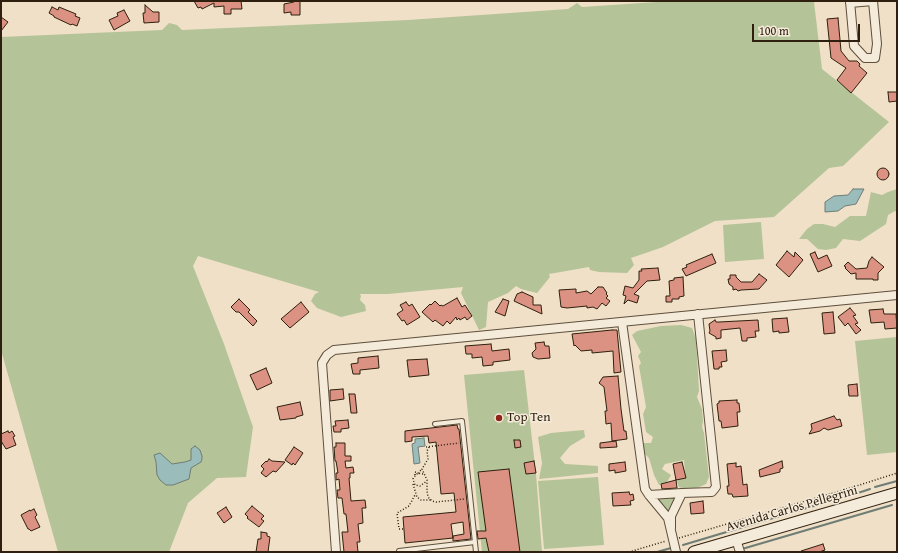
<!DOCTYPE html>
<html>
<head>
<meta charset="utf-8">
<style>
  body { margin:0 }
  #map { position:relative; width:898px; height:553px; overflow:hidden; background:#efe0c7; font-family:"Gentium Book Plus",serif }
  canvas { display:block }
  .frame { position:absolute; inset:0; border:2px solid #2e1f0e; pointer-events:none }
  .scale { position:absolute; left:752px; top:24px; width:108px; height:18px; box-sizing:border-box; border:2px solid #2e1f0e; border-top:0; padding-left:5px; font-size:12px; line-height:14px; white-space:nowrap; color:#2e1f0e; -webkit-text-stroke:3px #f5ebdb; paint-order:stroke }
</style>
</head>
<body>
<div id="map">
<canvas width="898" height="553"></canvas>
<div class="frame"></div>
<div class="scale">100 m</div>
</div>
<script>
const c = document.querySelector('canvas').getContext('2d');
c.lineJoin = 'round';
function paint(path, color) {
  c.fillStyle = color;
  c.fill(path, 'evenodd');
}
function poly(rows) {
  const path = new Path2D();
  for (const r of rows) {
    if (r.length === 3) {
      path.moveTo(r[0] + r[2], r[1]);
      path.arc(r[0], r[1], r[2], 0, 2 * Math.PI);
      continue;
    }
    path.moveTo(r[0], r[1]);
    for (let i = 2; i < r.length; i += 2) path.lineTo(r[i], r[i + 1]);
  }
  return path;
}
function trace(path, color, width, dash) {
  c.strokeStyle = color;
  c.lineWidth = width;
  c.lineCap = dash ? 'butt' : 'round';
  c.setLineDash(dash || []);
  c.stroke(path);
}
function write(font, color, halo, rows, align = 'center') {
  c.font = font + ' "Gentium Book Plus",serif';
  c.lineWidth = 3;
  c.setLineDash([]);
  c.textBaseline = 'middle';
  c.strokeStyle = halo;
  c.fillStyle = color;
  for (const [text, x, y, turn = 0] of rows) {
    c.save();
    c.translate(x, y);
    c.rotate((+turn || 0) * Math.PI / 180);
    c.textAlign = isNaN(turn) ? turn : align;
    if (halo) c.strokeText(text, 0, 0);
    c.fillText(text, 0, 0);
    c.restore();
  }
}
const green = poly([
  [672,1,814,2,822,69,889,122,843,166,829,168,774,217,715,221,663,247,631,258,634,265,627,273,599,272,590,270,589,267,549,274,550,277,537,293,521,289,516,286,508,293,488,302,486,327,479,330,461,293,463,287,388,294,360,294,361,296,360,300,365,305,366,311,341,317,317,308,311,301,315,294,319,292,198,256,193,266,224,344,253,427,246,477,217,478,188,503,169,552,58,552,1,350,1,37,162,30,169,23,177,25,182,30,408,20,568,9,577,3,582,7],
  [897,189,897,212,895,211,888,215,886,224,860,241,843,239,836,248,826,250,818,249,807,239,799,239,807,229,814,224,823,224,835,227,850,216,866,216,871,192,882,195,888,192],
  [761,222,764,259,725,262,723,225],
  [681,325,692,328,696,339,699,391,697,397,702,409,703,421,702,427,704,433,709,477,706,484,697,488,684,489,679,487,677,482,679,478,685,474,684,460,665,464,662,469,671,475,667,482,659,485,654,475,649,458,643,452,644,443,651,443,653,437,646,432,643,414,646,407,639,366,641,363,638,356,641,352,632,335,637,331,661,326],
  [897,337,897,452,867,455,855,341],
  [524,370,536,474,542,552,482,552,464,375],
  [584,430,585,437,570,446,560,458,565,464,598,466,598,473,539,479,542,463,538,437,551,433],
  [598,477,604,545,544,549,538,481],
  [677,497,668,516,655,499]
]);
const water = poly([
  [853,189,864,189,856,204,845,206,838,211,825,212,825,202,834,196,848,195,853,189],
  [424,438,425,446,418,447,420,463,414,464,412,444,415,443,415,439,424,438],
  [195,446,200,450,202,456,202,459,201,462,191,468,189,479,173,485,166,485,160,480,157,475,156,462,154,455,160,453,172,464,185,462,191,460,191,449,195,446]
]);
const stream = poly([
  [875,487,897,481],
  [852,495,870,489],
  [683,545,847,496],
  [742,549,892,505],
  [657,552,671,548]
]);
const building = poly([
  [194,1,241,1,242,9,231,9,231,14,224,14,224,6,214,7,214,3,202,9,201,7,198,8,194,1],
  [294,1,300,1,300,15,291,15,291,12,284,13,284,4,294,2,294,1],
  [145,5,153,12,159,12,159,22,144,23,143,13,145,13,145,5],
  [52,7,58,10,59,7,76,14,75,16,80,18,77,26,72,24,71,25,54,17,54,16,49,13,52,7],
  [124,10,130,21,114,30,109,20,118,16,117,13,124,10],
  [1,17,8,22,1,31,1,17],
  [838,18,841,51,849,61,857,61,860,64,859,66,867,73,851,93,837,80,846,68,831,58,827,19,838,18],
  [888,92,897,92,897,101,889,102,888,92],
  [883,174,6],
  [787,251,794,257,795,252,803,260,789,277,776,265,787,251],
  [815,252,818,259,827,255,832,266,818,272,810,254,815,252],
  [712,254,716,263,686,276,682,269,687,267,686,265,712,254],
  [872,257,884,267,878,273,878,280,873,280,873,279,856,279,856,273,851,274,845,268,846,267,844,266,848,262,856,269,867,268,869,261,872,257],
  [658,268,660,280,647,281,634,294,639,296,637,303,628,300,624,304,626,296,623,295,625,286,633,288,639,280,639,271,642,271,641,269,658,268],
  [759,274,767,280,759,289,741,290,738,291,736,289,733,290,733,287,729,284,728,279,730,279,730,275,736,275,736,277,741,282,752,282,759,274],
  [683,277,684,296,679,297,679,299,672,299,672,302,666,302,666,296,670,296,669,281,674,280,674,278,683,277],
  [598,287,603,287,607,293,606,294,608,296,606,298,610,301,606,306,602,303,597,309,593,307,587,308,587,306,567,308,561,307,559,290,576,289,576,293,587,291,591,294,598,287],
  [522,292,533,297,533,305,541,305,542,314,514,301,517,294,522,292],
  [457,298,462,307,465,305,472,316,467,320,465,317,460,320,459,318,457,320,456,317,450,324,447,321,443,326,435,320,433,322,422,312,430,304,431,305,435,301,440,306,441,305,443,306,457,298],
  [239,299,250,310,248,312,257,321,253,326,239,312,236,312,231,307,239,299],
  [503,299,509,301,505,316,495,312,503,299],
  [301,302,309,312,290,328,281,319,301,302],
  [406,302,409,306,412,304,420,317,407,325,404,320,402,321,397,314,403,310,400,305,406,302],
  [850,308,856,315,853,316,858,323,855,324,861,330,856,334,848,323,845,326,838,317,850,308],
  [883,309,884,314,896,314,897,328,885,329,884,322,871,323,869,310,883,309],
  [833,312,835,333,824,334,822,313,833,312],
  [787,318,789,332,779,333,779,331,773,332,772,319,787,318],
  [715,320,716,322,719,322,758,320,759,331,755,331,756,337,747,338,747,341,742,341,740,328,721,330,721,338,716,339,716,337,709,333,710,331,709,324,715,320],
  [612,330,617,330,621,372,614,373,613,351,592,353,592,350,581,351,575,345,574,346,572,334,612,330],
  [544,342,545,346,549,346,550,358,538,359,533,357,532,353,536,349,535,343,544,342],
  [491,344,492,351,509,349,510,360,493,362,493,365,483,366,482,357,472,358,472,354,466,354,465,346,491,344],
  [726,350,727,361,721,362,722,367,719,367,719,369,714,369,712,351,726,350],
  [378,356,379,368,360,370,360,374,353,374,351,364,358,363,358,358,378,356],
  [427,359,429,375,409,377,407,360,427,359],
  [266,368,272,383,257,390,250,375,266,368],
  [618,376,621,409,624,431,626,431,627,439,612,441,611,423,606,424,605,411,607,411,604,387,599,383,603,377,618,376],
  [857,384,858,396,849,396,848,385,857,384],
  [343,389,344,399,330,401,330,390,343,389],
  [349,394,355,394,357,413,351,413,349,394],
  [737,400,737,403,739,403,740,412,737,412,738,426,722,428,721,421,719,421,717,404,719,403,719,401,737,400],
  [300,402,303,415,296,417,296,418,280,420,277,407,300,402],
  [834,416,837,420,840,419,842,426,828,430,824,428,820,431,809,434,812,429,811,424,834,416],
  [348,420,349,428,341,429,341,432,334,432,333,426,336,426,335,421,348,420],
  [457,425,458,429,459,429,471,539,453,541,453,536,464,534,463,522,451,524,453,538,405,543,403,517,456,512,454,493,441,494,436,442,429,443,428,436,412,437,412,441,405,442,405,431,457,425],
  [8,431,9,433,12,431,15,436,13,437,16,445,6,449,1,441,1,434,8,431],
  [514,440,520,440,521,447,515,448,514,440],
  [616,441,617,447,600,448,600,443,616,441],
  [336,443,345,443,345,456,351,456,351,461,345,461,346,468,353,467,354,473,350,473,350,478,349,478,351,501,365,500,366,508,362,508,363,523,358,524,360,542,357,542,358,552,344,552,342,532,348,532,346,514,344,514,342,498,338,498,337,490,340,490,339,479,336,480,336,473,338,473,336,461,335,461,334,447,336,447,336,443],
  [294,447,303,453,295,465,293,463,292,465,285,460,294,447],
  [269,459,272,461,285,462,276,472,273,471,266,477,261,473,264,469,261,466,266,461,267,462,269,459],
  [534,461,536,473,526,474,524,463,534,461],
  [782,461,783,468,780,469,780,472,760,477,759,470,782,461],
  [625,462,626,471,615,473,615,470,609,471,609,464,625,462],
  [682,462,686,478,676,480,673,464,682,462],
  [736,463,736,467,741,466,743,485,747,484,748,496,733,497,732,494,728,494,727,486,729,486,727,464,736,463],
  [509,469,520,552,489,552,486,538,478,539,477,531,486,531,478,472,509,469],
  [676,480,677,488,662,489,661,484,676,480],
  [629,492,630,495,633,494,634,500,630,501,631,505,613,506,612,493,629,492],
  [703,501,704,513,691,514,690,503,703,501],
  [252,506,264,516,261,519,264,521,259,527,247,518,248,517,245,514,252,506],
  [226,507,232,517,224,523,217,513,226,507],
  [34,509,37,515,35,517,40,527,31,531,29,529,28,529,21,515,30,510,30,511,34,509],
  [261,532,267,533,267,536,270,537,268,552,256,552,258,539,261,539,261,532],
  [823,544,825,550,819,552,801,552,801,551,823,544]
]);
const path = poly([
  [426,447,459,443],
  [429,447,427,451,428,459,422,469,427,480,427,491,428,497,432,501,436,502,464,499],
  [423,474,418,473,414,477,413,479,415,485,420,486,427,481],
  [415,475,415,472,418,473,422,469],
  [413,484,417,497,421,500,431,500],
  [403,529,399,529,397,513,409,506,415,495],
  [679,538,847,489,897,473],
  [629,552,666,541]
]);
const service = poly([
  [435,424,462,421,476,552],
  [399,551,475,542]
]);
const minor = poly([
  [850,1,854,46,865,58,875,58,877,44,873,1,850,3],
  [622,322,645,489,649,495,668,518,676,552],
  [649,495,682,493],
  [671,528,671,516,682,493,712,492,716,487,698,314],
  [736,539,740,552],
  [336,552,322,363,327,355,334,350,897,295]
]);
const secondary = poly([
  [694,552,897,493]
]);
const markers = [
  [499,418,4,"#8f2418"]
];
const poiNames = [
  ["Top Ten",507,418]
];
const streetNames = [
  ["Avenida Carlos Pellegrini",792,509,-16]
];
paint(green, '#b5c398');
paint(water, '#9abcba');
trace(water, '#6f7d75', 1);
trace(stream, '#6f7d75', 2);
paint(building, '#dc9282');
trace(building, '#2e1f0e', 1);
trace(service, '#5e4f3c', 6);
trace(minor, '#5e4f3c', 10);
trace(secondary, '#2e1f0e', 13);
trace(path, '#2e1f0e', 1.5, [1, 2]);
trace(service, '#f5ebdb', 4);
trace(minor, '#f5ebdb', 8);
trace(secondary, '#f5ebdb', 11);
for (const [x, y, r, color] of markers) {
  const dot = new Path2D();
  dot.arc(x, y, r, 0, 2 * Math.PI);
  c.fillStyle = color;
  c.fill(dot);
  trace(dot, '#f5ebdb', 1.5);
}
write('13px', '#2e1f0e', '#f5ebdb', poiNames, 'left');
write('13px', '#2e1f0e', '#f5ebdb', streetNames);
</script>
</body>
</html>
